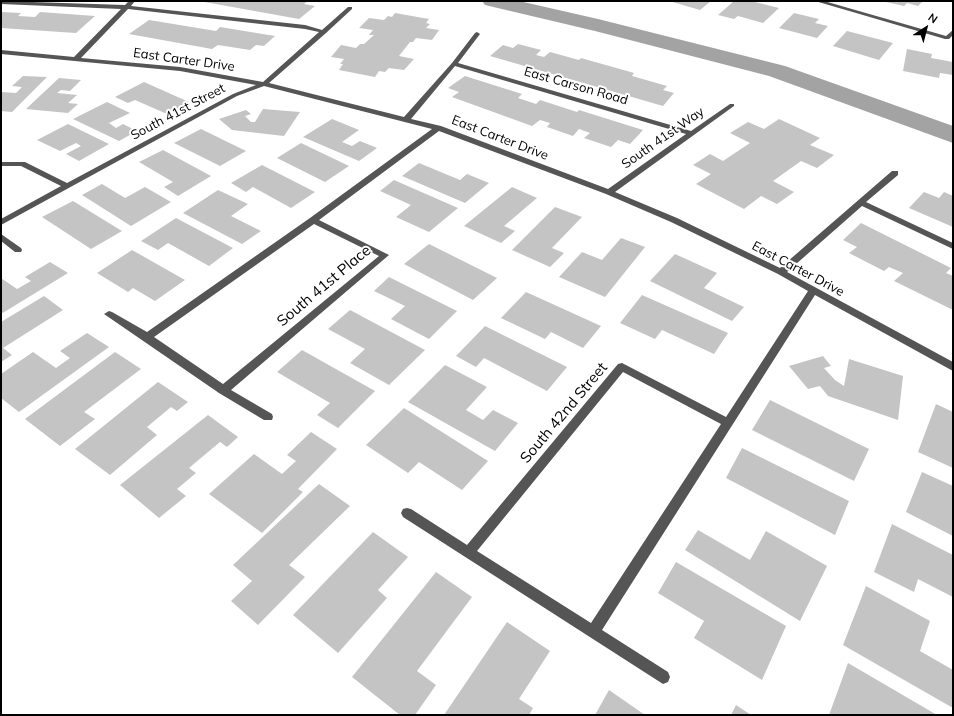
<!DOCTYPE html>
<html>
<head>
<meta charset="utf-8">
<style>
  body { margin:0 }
  #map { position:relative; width:954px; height:716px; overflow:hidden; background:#fff; font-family:Mulish,sans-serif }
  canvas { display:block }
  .frame { position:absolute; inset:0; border:2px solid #000; pointer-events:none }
  .north { position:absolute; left:906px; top:8px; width:40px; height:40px; -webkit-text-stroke:3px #fff; paint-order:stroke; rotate:36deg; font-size:11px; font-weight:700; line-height:16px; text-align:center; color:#000 }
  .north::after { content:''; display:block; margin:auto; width:14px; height:18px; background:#000; clip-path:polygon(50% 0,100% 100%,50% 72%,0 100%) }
</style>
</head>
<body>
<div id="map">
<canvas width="954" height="716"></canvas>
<div class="frame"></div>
<div class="north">N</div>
</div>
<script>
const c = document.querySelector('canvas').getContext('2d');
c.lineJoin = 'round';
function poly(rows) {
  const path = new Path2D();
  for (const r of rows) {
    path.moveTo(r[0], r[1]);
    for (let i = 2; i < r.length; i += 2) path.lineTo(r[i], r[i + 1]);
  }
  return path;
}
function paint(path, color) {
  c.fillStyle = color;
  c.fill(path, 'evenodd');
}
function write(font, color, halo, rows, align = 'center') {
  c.font = font + ' Mulish,sans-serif';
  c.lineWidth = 4;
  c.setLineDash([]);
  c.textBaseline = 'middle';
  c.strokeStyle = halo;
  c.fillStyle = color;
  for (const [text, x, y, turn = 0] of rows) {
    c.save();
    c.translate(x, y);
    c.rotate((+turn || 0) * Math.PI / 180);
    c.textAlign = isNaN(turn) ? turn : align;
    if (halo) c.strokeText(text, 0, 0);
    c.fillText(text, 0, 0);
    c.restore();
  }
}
const canal = poly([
  [482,1,519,1,598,19,785,66,953,126,953,143,769,76,595,31,485,5,482,1]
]);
const building = poly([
  [199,1,308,1,304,4,315,6,299,19],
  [669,1,711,1,700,10],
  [734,1,751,1,779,8,763,23,738,16,734,19,718,15],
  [923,1,918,6,907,3,904,6,886,2],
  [1,12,21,13,18,16,35,17,40,12,95,16,76,33,1,28],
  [395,13,429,19,426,23,430,24,426,28,439,30,432,40,416,38,413,42,410,42,399,56,414,59,404,70,389,68,385,72,379,71,375,77,339,70,343,64,340,64,344,59,331,57,341,45,356,48,360,44,364,44,374,35,369,35,373,30,359,28,369,18,384,20,388,16,392,17],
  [794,13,819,19,815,23,828,26,817,38,779,28],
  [149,20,216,31,220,27,275,36,264,46,256,45,250,50,218,45,212,49,129,34],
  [847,31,893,43,879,60,833,46],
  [518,44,541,50,536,55,544,57,550,52,579,60,581,58,634,73,632,76,667,86,663,90,674,93,663,106,490,56,503,45,513,48],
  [907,49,932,54,931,58,953,62,953,75,940,73,939,78,903,71],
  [23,76,47,77,12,112,1,111,1,92,16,93,22,87,12,86],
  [465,76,522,94,518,98,536,104,540,100,577,112,579,110,643,130,630,144,618,140,611,147,584,138,590,133,579,129,573,136,547,127,550,123,540,120,532,126,452,97,459,92,448,88],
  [59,78,81,80,70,91,61,90,57,93,77,95,68,103,78,104,68,113,26,109],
  [144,82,189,102,167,114,135,100,128,103,115,97],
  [107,102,130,113,109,123,116,128,123,124,137,131,119,141,73,119],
  [263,109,300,112,284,136,232,130,219,119,246,110,251,114,245,116,251,122,255,122],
  [332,119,359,130,342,142,352,146,360,141,377,148,359,161,303,137],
  [779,119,820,138,810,145,834,155,817,168,801,161,773,181,794,192,777,204,761,196,744,209,696,184,711,174,693,165,710,154,723,161,750,143,730,133,748,122,764,129],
  [68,124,109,144,79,161,66,154,81,146,76,143,60,151,37,140],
  [201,129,246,151,220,166,174,143],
  [301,143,349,166,325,182,277,158],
  [163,150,211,176,178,196,164,187,173,182,139,162],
  [419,163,460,180,467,174,489,183,465,203,402,176],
  [262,165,315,192,291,208,253,187,246,192,231,183],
  [394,180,458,208,429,232,396,217,411,205,380,191],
  [102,184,125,198,145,187,171,202,131,226,82,195],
  [512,187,537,198,504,226,515,231,501,243,464,226],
  [218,190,248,204,231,216,261,231,242,244,183,213],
  [924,192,939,198,944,192,953,196,953,227,909,208],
  [73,201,122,231,91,249,42,217],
  [555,207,582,217,552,248,564,253,550,267,512,250],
  [176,218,233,248,209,266,168,243,158,250,141,241],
  [861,223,951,268,946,273,953,276,953,310,894,281,903,273,889,267,884,271,849,253,857,247,843,240],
  [621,238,645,247,605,297,559,277,582,252,602,260],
  [429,244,497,278,473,300,404,264],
  [132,250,185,280,155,301,133,288,128,292,97,273],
  [675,254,717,273,704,288,744,307,732,321,650,281],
  [50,262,68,273,1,314,1,278,17,289,31,281,25,277],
  [389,277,457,311,429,339,391,319,405,306,374,291],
  [526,292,601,326,583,348,551,332,545,339,501,318],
  [642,295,728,333,714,354,662,330,655,339,620,323],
  [44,296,63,310,3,348,12,355,1,362,1,322],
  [350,310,425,350,389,385,350,363,365,349,328,329],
  [485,326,567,367,547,391,484,358,476,367,456,356],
  [87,333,109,347,19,412,1,398,1,374,33,352,56,368,70,358,60,351],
  [302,350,375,391,338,428,317,415,330,403,277,372],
  [115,352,141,369,84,412,95,419,60,446,25,419],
  [823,356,831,366,824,368,835,380,844,386,849,359,903,376,898,420,828,396,820,386,808,389,789,366],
  [445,365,487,387,466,410,483,420,493,410,518,423,495,451,408,402],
  [158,382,188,402,177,411,171,407,147,427,157,435,110,475,75,449],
  [770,400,869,449,854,481,752,430],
  [936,404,953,412,953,468,918,452],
  [404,408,488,461,462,490,419,462,408,473,366,445],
  [208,415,238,437,227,447,220,442,189,468,196,473,177,489,186,496,159,518,120,485],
  [311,432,337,449,298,489,303,492,262,533,209,494,254,454,282,474,296,461,287,455],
  [742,448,849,501,835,535,726,478],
  [922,472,953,486,953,536,906,512],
  [319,484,350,506,289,565,305,577,258,625,231,601,252,581,233,565],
  [892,524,953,555,953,597,918,579,914,592,874,572],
  [698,530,750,560,766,531,827,566,800,621,685,550],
  [373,532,408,557,378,590,387,598,338,653,293,615],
  [676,562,786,626,762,680,694,638,704,621,658,593],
  [436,572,472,597,417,671,436,685,415,715,400,715,352,677],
  [866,586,930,621,920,651,953,670,953,708,843,645],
  [507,622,550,651,519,699,533,708,529,715,444,715],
  [848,663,937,715,829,715],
  [609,690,645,715,595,715],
  [736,705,751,715,731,715]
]);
const minor = poly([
  [1,1,125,5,129,1,135,1,131,6,305,25,322,30,348,7,352,7,352,9,326,33,269,83,404,117,452,63,475,33,477,32,480,34,458,63,691,131,730,104,734,104,734,106,615,192,677,218,780,268,892,171,898,171,898,175,866,202,953,243,953,249,862,206,787,272,953,362,953,371,815,295,602,630,668,672,670,677,668,682,663,684,403,517,401,513,403,509,407,508,411,509,467,545,618,364,622,363,726,417,808,291,778,274,671,222,606,194,439,131,319,220,389,255,231,390,272,414,273,417,272,420,264,420,219,393,104,314,109,311,112,312,147,332,310,218,432,129,264,86,237,96,1,225,1,219,61,186,21,166,1,166,1,162,25,162,67,183,233,94,256,85,180,71,1,54,1,50,74,57,121,9,1,4,1,1],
  [128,9,305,29,319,32,263,82,180,67,81,58,128,9],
  [455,66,686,134,608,189,441,126,411,119,455,66],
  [314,224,379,256,223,384,154,337,314,224],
  [623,372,721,424,591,623,477,551,623,372],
  [815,1,824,1,946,36,953,30,953,35,949,39,945,39,815,1],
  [1,234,21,248,22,250,21,252,15,252,1,241,1,234]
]);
const farStreetnames = [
  ["East Carter Drive",184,60,8],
  ["East Carson Road",576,86,16],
  ["South 41st Street",178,112,-28],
  ["East Carter Drive",500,138,21],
  ["South 41st Way",663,138,-35],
  ["East Carter Drive",798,269,28]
];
const streetNames = [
  ["South 41st Place",324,286,-40],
  ["South 42nd Street",564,413,-50]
];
paint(canal, '#a3a3a3');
paint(building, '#c4c4c4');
paint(minor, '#555');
write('13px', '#000', '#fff', farStreetnames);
write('15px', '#000', '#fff', streetNames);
</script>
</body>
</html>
